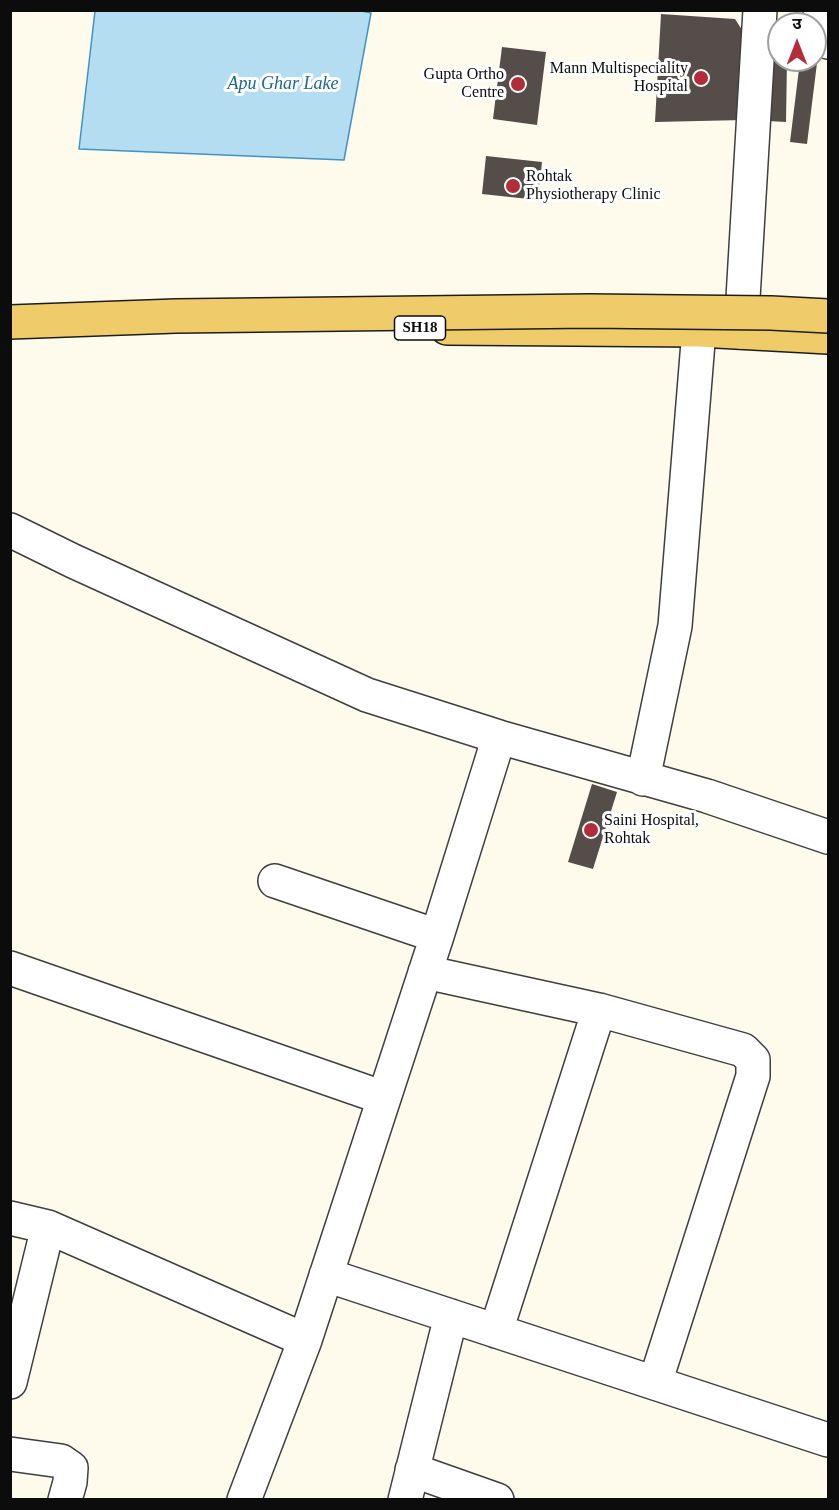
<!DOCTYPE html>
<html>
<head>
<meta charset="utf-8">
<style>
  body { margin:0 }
  #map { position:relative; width:839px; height:1510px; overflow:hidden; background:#fefaec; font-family:Georgia,"Noto Sans Devanagari",serif }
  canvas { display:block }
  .frame { position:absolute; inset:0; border:12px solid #0c0c0c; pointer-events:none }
  .north { position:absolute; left:767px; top:12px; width:60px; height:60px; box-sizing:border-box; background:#fff; border:2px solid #9e9e9e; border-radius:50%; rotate:0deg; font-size:16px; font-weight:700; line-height:24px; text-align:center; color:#0c0c0c }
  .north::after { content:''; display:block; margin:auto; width:21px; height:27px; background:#b32d38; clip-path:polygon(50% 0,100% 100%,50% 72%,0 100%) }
</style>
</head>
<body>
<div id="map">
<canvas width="839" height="1510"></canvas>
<div class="frame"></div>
<div class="north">उ</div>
</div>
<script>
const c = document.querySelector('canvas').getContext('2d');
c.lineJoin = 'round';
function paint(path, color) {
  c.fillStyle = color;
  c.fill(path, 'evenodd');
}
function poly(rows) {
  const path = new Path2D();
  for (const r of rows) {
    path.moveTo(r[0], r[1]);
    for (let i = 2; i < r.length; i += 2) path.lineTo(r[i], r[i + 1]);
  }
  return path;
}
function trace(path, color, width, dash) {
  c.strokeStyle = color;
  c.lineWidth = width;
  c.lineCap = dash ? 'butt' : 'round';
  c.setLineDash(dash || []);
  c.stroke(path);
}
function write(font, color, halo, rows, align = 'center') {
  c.font = font + ' Georgia,serif';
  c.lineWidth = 6;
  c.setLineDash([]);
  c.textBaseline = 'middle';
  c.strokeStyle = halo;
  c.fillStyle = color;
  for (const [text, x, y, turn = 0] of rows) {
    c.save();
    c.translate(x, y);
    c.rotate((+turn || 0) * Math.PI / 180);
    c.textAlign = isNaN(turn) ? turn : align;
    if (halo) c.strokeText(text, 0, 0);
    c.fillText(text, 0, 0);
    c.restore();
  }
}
const water = poly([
  [362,11,371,13,344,160,79,149,95,11,362,11]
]);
const building = poly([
  [661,14,735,19,746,36,743,120,655,122],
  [502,47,546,52,537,125,493,119],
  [770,53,779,53,779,60,787,60,786,122,768,121],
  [800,61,817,63,807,144,790,142],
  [486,156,542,162,538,200,482,194],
  [592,784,617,792,593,869,568,862]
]);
const minor = poly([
  [820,10,828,13],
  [815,37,828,42],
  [741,332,760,10],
  [10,530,73,561,367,695,499,737,707,796,828,837],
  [643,779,675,626,699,330],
  [275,881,437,936],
  [10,968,384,1098],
  [425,972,599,1010,743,1050,753,1060,753,1076,655,1383],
  [10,1218,48,1227,305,1340],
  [326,1275,828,1440],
  [496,1331,599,1010],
  [10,1382,48,1227],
  [10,1454,61,1461,71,1468,70,1482,65,1500],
  [412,1470,497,1500],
  [244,1500,305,1340,437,936,499,737],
  [405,1500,451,1316]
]);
const major = poly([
  [447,328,699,330,828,337]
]);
const majorBridge = poly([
  [10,322,176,316,589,311,771,313,828,316]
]);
const markers = [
  [701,78,8,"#b32d38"],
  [518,84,8,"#b32d38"],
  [513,186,8,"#b32d38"],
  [591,830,8,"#b32d38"]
];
const shields = [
  [420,328,51]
];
const shieldNames = [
  ["SH18",420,328]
];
const poiNames = [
  ["Mann Multispeciality",688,69],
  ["Hospital",688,87],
  ["Gupta Ortho",504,75],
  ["Centre",504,93],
  ["Rohtak",526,177,"left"],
  ["Physiotherapy Clinic",526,195,"left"],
  ["Saini Hospital,",604,821,"left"],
  ["Rohtak",604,839,"left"]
];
const waterNames = [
  ["Apu Ghar Lake",283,84]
];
paint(water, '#b4ddf2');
trace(water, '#3f94c5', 1.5);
paint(building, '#544d49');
trace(minor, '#3f3f3f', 36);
trace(major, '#1d1d1d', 36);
trace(minor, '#fff', 33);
trace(major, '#f0cb69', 33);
trace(majorBridge, '#1d1d1d', 36, []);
trace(majorBridge, '#f0cb69', 33);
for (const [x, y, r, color] of markers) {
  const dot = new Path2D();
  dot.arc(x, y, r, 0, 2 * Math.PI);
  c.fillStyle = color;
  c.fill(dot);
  trace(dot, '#fff', 2);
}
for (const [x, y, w] of shields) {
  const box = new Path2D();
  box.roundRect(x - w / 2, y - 12, w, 24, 4.5);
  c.fillStyle = '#fff';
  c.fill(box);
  trace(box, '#0c0c0c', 1.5);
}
write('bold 15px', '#0c0c0c', null, shieldNames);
write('16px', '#0c0c0c', '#fff', poiNames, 'right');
write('italic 18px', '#1d6696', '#fff', waterNames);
</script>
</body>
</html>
